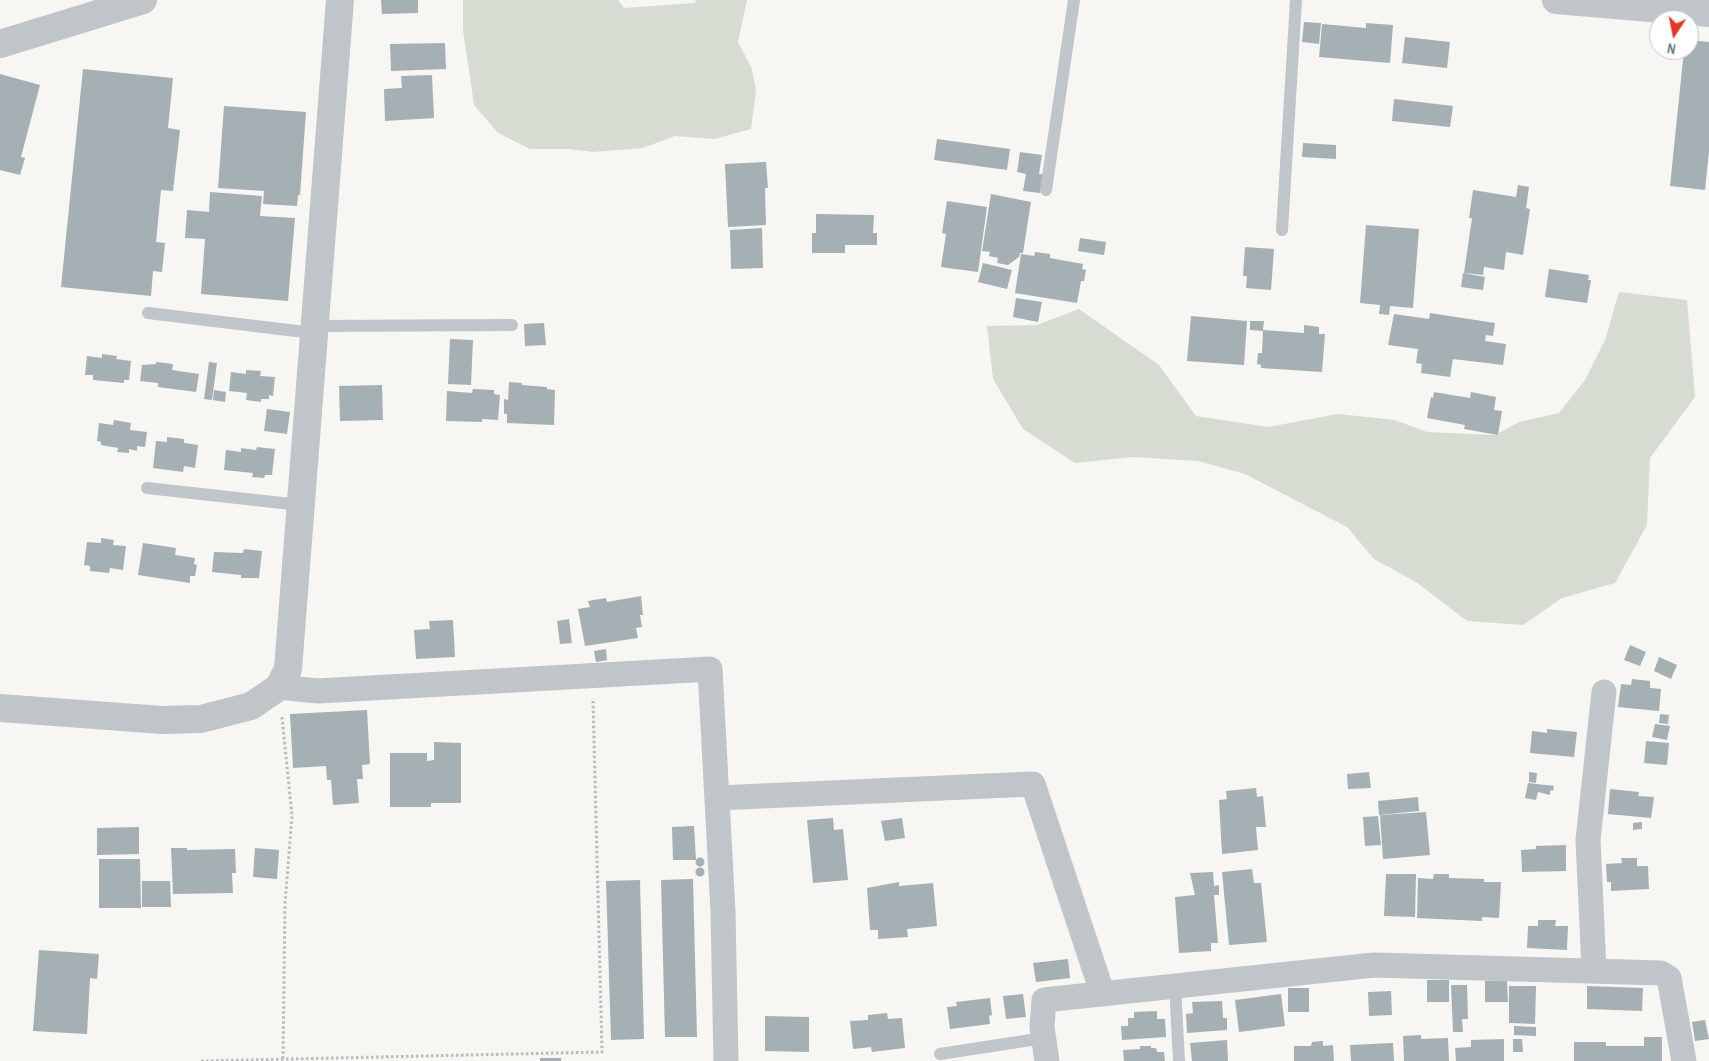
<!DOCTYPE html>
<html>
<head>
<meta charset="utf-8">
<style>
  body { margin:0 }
  #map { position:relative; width:1709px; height:1061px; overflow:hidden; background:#f7f6f3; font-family:"Archivo Narrow",sans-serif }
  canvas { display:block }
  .north { position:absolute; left:1649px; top:10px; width:50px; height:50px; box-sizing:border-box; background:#fff; border:1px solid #c0c9cc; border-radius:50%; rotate:191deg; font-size:14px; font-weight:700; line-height:20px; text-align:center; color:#61777f }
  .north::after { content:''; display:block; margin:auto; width:18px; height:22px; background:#e63324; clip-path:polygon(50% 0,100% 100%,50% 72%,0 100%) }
</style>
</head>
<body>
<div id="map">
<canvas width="1709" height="1061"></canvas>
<div class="north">N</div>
</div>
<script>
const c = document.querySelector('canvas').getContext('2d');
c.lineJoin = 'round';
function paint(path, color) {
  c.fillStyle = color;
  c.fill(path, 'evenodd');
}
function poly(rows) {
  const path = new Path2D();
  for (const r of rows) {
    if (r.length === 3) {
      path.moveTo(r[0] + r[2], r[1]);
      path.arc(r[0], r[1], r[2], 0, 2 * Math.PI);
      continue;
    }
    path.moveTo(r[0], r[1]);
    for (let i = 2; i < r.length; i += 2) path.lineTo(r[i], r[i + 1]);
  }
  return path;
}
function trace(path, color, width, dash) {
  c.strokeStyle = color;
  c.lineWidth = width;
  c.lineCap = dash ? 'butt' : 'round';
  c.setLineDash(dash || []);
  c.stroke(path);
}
const green = poly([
  [463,0,618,0,624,8,695,3,696,0,747,0,738,42,752,69,756,91,751,129,715,139,675,136,643,148,593,152,569,149,530,149,498,133,474,105,463,30],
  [1619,292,1687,300,1695,397,1650,458,1647,525,1615,583,1562,598,1523,625,1467,621,1416,582,1374,559,1347,527,1245,474,1198,461,1133,457,1075,463,1023,429,993,379,987,326,1037,325,1079,309,1159,365,1196,416,1268,427,1338,414,1395,420,1427,432,1495,435,1519,422,1559,413,1585,380,1605,340]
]);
const building = poly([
  [381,0,418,0,418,13,382,14],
  [1304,22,1321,23,1319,44,1302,42],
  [1366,23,1393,25,1390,63,1319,57,1322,24,1366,28],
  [1405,37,1450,42,1447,68,1402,63],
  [1689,40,1709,42,1709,151,1705,190,1670,186,1684,50,1689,50],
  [445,43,446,69,391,71,390,44],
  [83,69,173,78,168,128,180,130,173,191,161,190,156,242,165,243,162,272,153,271,151,296,61,287],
  [0,74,40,85,21,157,25,158,20,175,0,170],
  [432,75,434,118,385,121,384,89,402,88,401,76],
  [1394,99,1453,106,1450,127,1392,121],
  [224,106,306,112,300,195,298,195,297,206,263,204,264,191,218,188],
  [937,139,1010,149,1007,170,934,160],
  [1303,143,1336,145,1336,159,1302,157],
  [1020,152,1042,155,1039,174,1043,174,1040,193,1023,191,1026,174,1017,172],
  [766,162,768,188,765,188,766,225,728,227,725,164],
  [1518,185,1529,187,1526,208,1530,209,1523,255,1506,252,1504,270,1484,267,1483,275,1464,273,1472,218,1469,218,1473,190,1516,197],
  [210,192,262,196,260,216,295,218,288,301,201,294,205,239,185,238,187,210,209,212],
  [991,194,1031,202,1023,253,1020,253,1019,257,1008,265,997,263,998,258,989,256,990,252,982,251],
  [947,201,987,207,978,272,941,267,946,234,942,233],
  [816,214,874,215,873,233,877,233,877,245,845,245,845,253,812,253,812,233,816,233],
  [1366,225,1419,229,1413,308,1390,306,1389,315,1379,314,1380,305,1360,303],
  [762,228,763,268,731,269,730,230],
  [1080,238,1106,242,1104,255,1078,251],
  [1245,247,1274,249,1271,290,1246,288,1247,276,1243,276],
  [1035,252,1050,254,1050,258,1083,264,1082,269,1086,270,1084,281,1081,281,1077,303,1015,293,1021,254,1034,256],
  [983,263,1012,270,1007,289,978,282],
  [1549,269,1589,275,1588,280,1591,280,1587,303,1545,297],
  [1463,273,1485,277,1483,290,1461,287],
  [1016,298,1042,302,1038,322,1013,317],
  [1430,313,1495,323,1493,336,1486,335,1485,341,1506,344,1503,365,1453,359,1450,377,1421,373,1422,364,1416,363,1418,349,1388,345,1394,314,1429,319],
  [1191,316,1247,321,1244,365,1187,361],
  [1250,321,1264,321,1263,330,1304,333,1304,325,1319,327,1319,334,1325,334,1322,372,1261,368,1261,365,1257,364,1258,353,1262,353,1263,331,1250,330],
  [544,323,546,345,525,346,524,324],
  [450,339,473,340,471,385,448,384],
  [102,354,117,356,116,359,131,361,129,380,124,380,124,383,93,380,93,375,85,375,87,356,102,358],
  [156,362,173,364,172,370,199,374,196,392,158,387,158,383,140,381,142,365,156,364],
  [209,362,217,363,212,400,204,399],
  [246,370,261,371,260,376,275,377,273,396,269,395,269,399,261,399,261,402,246,400,247,393,229,391,231,372,246,374],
  [509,382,522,383,522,385,547,387,547,389,555,390,554,425,507,423,507,414,504,414,504,399,508,400],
  [382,385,383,420,340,421,339,386],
  [473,389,494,390,494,394,500,395,498,420,482,419,482,422,446,421,447,391,472,393],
  [214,390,226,392,225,402,213,400],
  [1434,392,1470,398,1471,392,1496,397,1494,410,1502,411,1498,435,1464,429,1465,425,1427,418,1431,397,1433,398],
  [267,409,290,412,287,434,264,431],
  [114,420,131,423,130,430,147,432,145,447,137,446,137,451,129,449,129,453,117,452,118,448,101,445,101,442,97,441,99,423,113,425],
  [167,437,184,439,184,443,198,445,195,468,184,466,183,472,153,468,156,441,167,442],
  [257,447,275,449,272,475,265,475,264,478,252,477,253,473,224,470,226,450,241,452,241,448,256,450],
  [101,538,114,540,113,545,126,546,123,570,110,568,109,573,90,571,90,566,84,565,87,542,101,543],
  [143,543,176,548,175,555,195,558,194,564,197,565,195,576,190,576,190,583,138,575],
  [244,549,262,551,259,578,241,578,241,575,212,572,214,552,243,553],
  [641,596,643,615,640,615,642,627,636,628,638,638,585,646,578,609,590,607,588,601,606,598,607,602],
  [569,619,572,643,560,644,557,621],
  [453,620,455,657,416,659,414,630,430,629,429,621],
  [1630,645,1646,652,1640,666,1624,660],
  [606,649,607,660,596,662,594,651],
  [1659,657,1677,665,1671,679,1654,671],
  [1632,679,1650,681,1650,688,1661,689,1659,711,1618,707,1621,684,1631,685],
  [367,710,370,764,362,765,363,779,357,779,359,803,333,805,331,780,327,780,326,766,293,768,290,714],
  [1660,714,1669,715,1668,724,1659,723],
  [1655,724,1670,726,1667,740,1652,737],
  [1547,729,1577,732,1574,757,1530,753,1532,731,1547,733],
  [1646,741,1669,743,1667,765,1644,763],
  [434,742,461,743,461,803,431,803,431,807,390,807,390,753,427,753,427,761,434,760],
  [1369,772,1371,788,1348,789,1347,774],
  [1529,772,1537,773,1536,783,1529,782],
  [1528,783,1554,786,1553,791,1550,790,1550,795,1538,792,1536,800,1525,798],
  [1256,788,1257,797,1263,796,1266,827,1256,827,1258,850,1222,854,1219,800,1227,799,1226,791],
  [1610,789,1639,792,1638,796,1654,797,1651,818,1608,814],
  [1418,797,1419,811,1379,815,1378,801],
  [1426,812,1430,855,1383,859,1380,815],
  [1378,816,1381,845,1365,846,1363,817],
  [833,818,834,830,843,829,848,880,813,883,807,820],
  [902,818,905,838,885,841,881,821],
  [1642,822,1642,829,1633,830,1633,823],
  [694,826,696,860,673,860,672,827],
  [139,827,139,854,97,855,97,828],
  [1566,845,1566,871,1522,872,1521,850,1536,849,1536,846],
  [171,848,187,848,187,850,235,849,236,873,232,873,233,893,173,894],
  [255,848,279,850,277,879,253,877],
  [700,862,4.5],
  [1621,858,1637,858,1637,866,1648,866,1649,889,1611,891,1611,882,1607,882,1606,864,1622,863],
  [99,859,140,859,141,908,99,908],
  [700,872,4.5],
  [1252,869,1254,883,1261,883,1267,942,1229,945,1222,872],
  [1213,872,1214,886,1219,885,1219,895,1214,895,1218,943,1211,943,1211,951,1179,953,1175,897,1195,895,1190,873],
  [1386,874,1416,874,1415,917,1384,916],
  [1434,874,1449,874,1449,878,1484,879,1484,882,1501,882,1499,918,1482,917,1482,921,1417,918,1418,878,1433,879],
  [693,879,697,1037,665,1037,661,880],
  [640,880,644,1039,611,1040,606,881],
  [142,881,170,881,171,907,142,907],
  [899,882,899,886,933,883,937,926,907,929,908,937,878,939,878,930,870,930,867,888],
  [1538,920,1556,920,1555,926,1568,926,1567,950,1527,948,1528,926,1538,926],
  [39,950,99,954,97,979,90,978,87,1034,33,1031],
  [1068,959,1070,978,1036,982,1033,963],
  [1427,980,1449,980,1449,1002,1427,1002],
  [1507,980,1508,1002,1485,1002,1485,981],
  [1451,985,1467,985,1468,1019,1462,1019,1463,1032,1453,1032],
  [1509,986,1536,986,1535,1024,1509,1023],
  [1587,986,1643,988,1642,1011,1587,1009],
  [1288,988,1309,988,1309,1012,1288,1012],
  [1391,991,1392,1015,1369,1016,1368,992],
  [1023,994,1026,1017,1006,1019,1003,996],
  [1281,994,1285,1026,1239,1032,1235,1000],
  [990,998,992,1015,989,1016,990,1024,950,1029,947,1007,957,1006,956,1002],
  [1222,1001,1223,1018,1227,1018,1227,1030,1187,1033,1186,1014,1193,1013,1192,1002],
  [1157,1011,1157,1019,1165,1019,1166,1037,1122,1040,1121,1026,1128,1026,1128,1018,1134,1018,1134,1012],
  [887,1013,888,1019,902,1018,905,1048,872,1052,871,1047,853,1049,850,1021,868,1020,868,1015],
  [765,1016,809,1017,809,1052,765,1051],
  [1705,1020,1709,1039,1695,1041,1692,1022],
  [1514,1026,1536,1027,1536,1036,1514,1035],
  [1421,1035,1421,1039,1448,1038,1449,1061,1404,1061,1403,1036],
  [1644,1037,1662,1037,1662,1061,1574,1061,1574,1042,1606,1042,1606,1046,1644,1046],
  [1504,1039,1504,1061,1456,1061,1455,1048,1471,1047,1471,1040],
  [1513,1039,1522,1039,1523,1052,1513,1052],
  [1227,1040,1228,1061,1192,1061,1190,1043],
  [1323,1041,1323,1046,1333,1045,1334,1061,1294,1061,1294,1046,1311,1046,1312,1042],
  [1393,1043,1394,1061,1351,1061,1350,1045],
  [1140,1046,1151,1046,1151,1048,1156,1048,1157,1052,1164,1052,1165,1061,1124,1061,1123,1050,1140,1049],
  [540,1058,561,1058,561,1061,540,1061]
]);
const path = poly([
  [282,717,292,816,285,904,283,1058],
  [201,1061,602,1052,593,701]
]);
const service = poly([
  [1046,190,1074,0],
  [1282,230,1296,0],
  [148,313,313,333],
  [314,326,512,325],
  [147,488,300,505],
  [1175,985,1179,1061],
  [940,1054,1044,1038]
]);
const minor = poly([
  [279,687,318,691,710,669,723,912,726,1061],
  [717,798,1033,784,1102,992],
  [1594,970,1588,840,1604,692],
  [1047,1061,1042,1027,1044,1000,1374,965,1661,973,1669,978,1684,1061]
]);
const tertiary = poly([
  [1556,0,1709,13],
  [0,44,143,0],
  [0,708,162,720,201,719,251,706,279,687,288,669,340,0]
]);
paint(green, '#d7dcd2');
paint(building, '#a4b0b3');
trace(path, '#b7bcbe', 3, [2.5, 2.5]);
trace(service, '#bfc5c8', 12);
trace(minor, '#bfc5c8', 25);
trace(tertiary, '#bfc5c8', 28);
</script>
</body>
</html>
